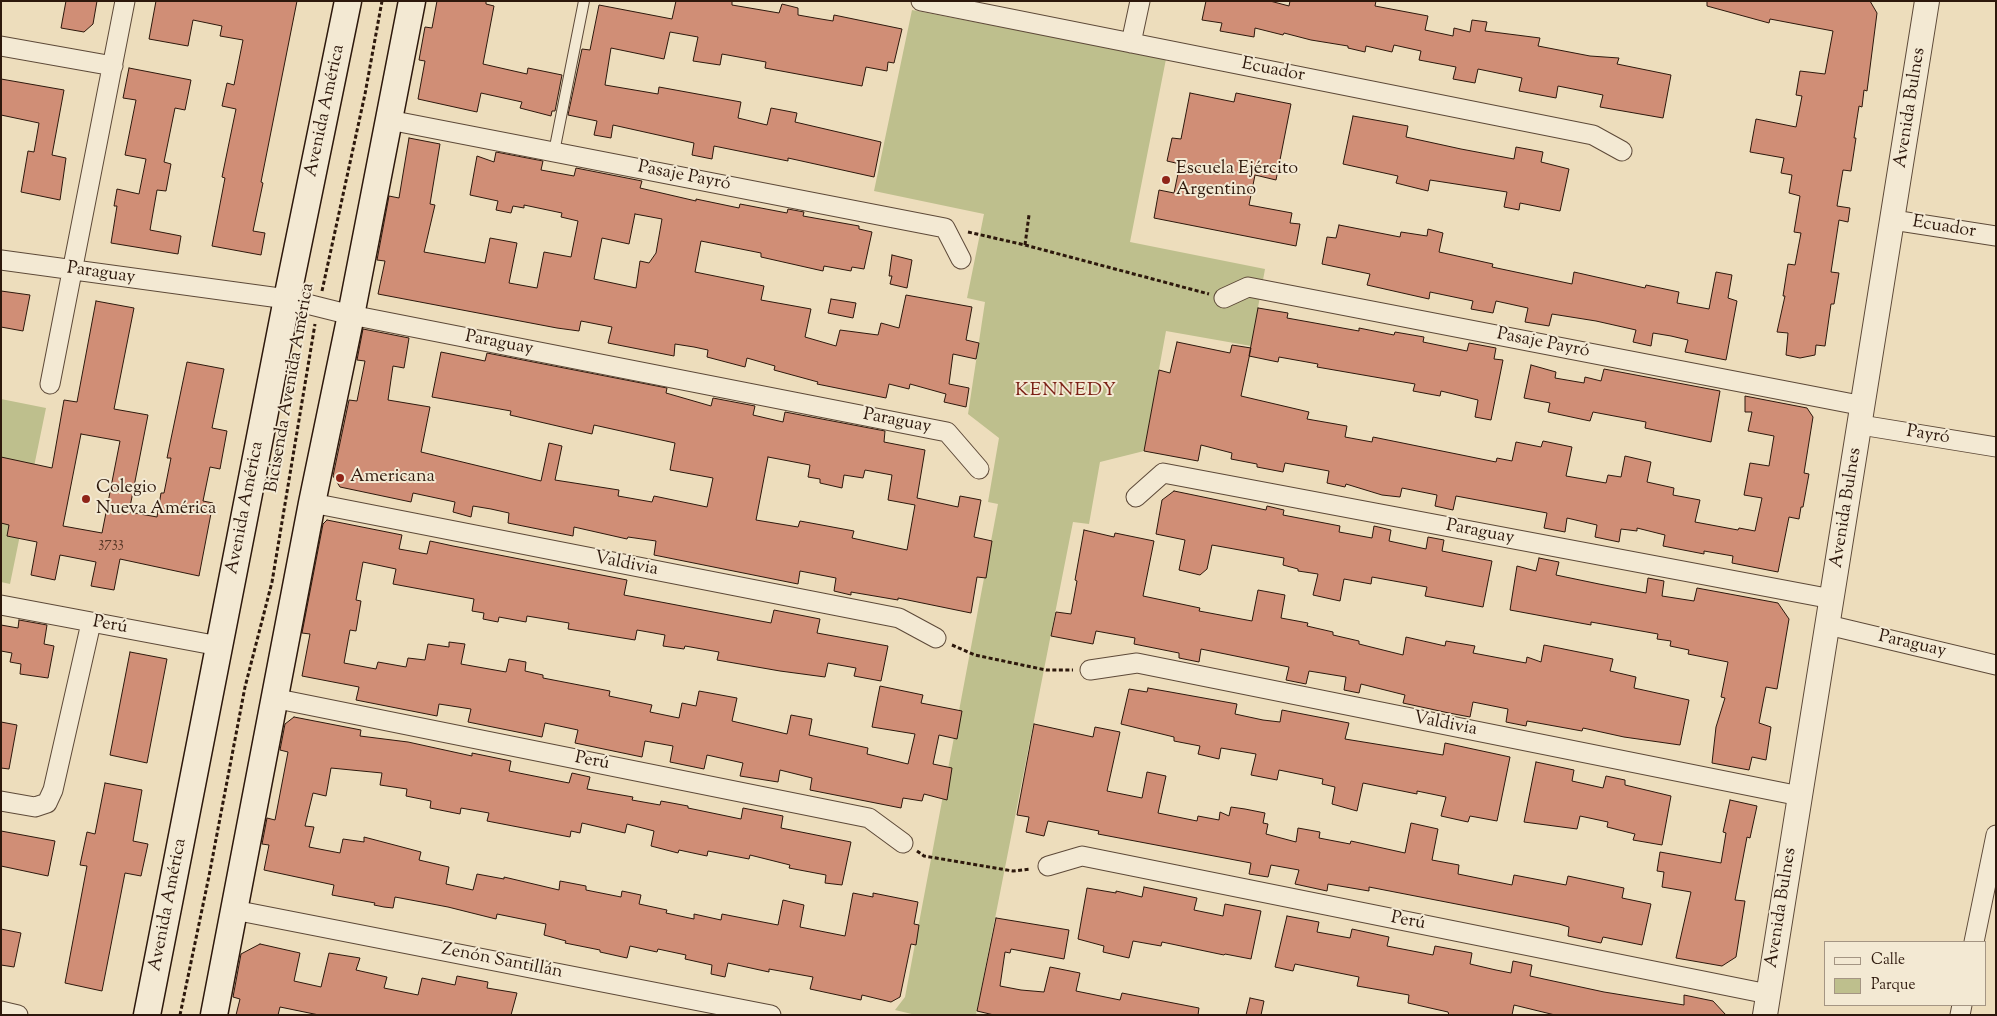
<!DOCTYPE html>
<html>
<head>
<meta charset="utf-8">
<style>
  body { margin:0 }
  #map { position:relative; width:1997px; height:1016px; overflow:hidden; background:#edddbc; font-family:"Sorts Mill Goudy",serif }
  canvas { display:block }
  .frame { position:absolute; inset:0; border:2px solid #2d180c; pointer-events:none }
  .legend { position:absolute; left:1824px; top:941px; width:162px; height:65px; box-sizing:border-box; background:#f3e9d3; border:1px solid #a49583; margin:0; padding:6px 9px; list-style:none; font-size:15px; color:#2d180c }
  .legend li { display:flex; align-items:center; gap:10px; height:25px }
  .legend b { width:25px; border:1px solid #a49583 }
</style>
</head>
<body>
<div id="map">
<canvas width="1997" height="1016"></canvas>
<div class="frame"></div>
<ul class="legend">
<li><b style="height:6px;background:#f3e9d3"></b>Calle</li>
<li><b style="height:14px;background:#bebf8d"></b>Parque</li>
</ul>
</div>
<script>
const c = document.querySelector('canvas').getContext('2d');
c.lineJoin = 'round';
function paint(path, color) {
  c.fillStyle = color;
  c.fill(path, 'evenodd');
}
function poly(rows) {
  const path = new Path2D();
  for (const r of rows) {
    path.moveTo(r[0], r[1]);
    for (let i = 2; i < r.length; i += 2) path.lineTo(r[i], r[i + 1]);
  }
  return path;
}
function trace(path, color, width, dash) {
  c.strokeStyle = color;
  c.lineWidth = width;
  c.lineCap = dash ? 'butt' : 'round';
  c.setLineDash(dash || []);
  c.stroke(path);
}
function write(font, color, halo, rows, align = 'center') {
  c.font = font + ' "Sorts Mill Goudy",serif';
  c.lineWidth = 4;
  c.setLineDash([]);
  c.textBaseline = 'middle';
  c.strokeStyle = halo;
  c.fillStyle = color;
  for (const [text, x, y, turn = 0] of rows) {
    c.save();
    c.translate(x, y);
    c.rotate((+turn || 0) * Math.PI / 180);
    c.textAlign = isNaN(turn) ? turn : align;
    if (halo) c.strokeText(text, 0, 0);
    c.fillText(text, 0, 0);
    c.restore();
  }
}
const green = poly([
  [912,10,1166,59,1130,242,1265,269,1251,346,1166,331,1144,451,1100,462,1089,524,1073,522,976,1015,916,1015,895,1010,905,997,998,504,988,502,999,438,968,414,985,302,967,298,984,214,874,191],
  [1,399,46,408,10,584,1,582]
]);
const building = poly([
  [66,1,97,1,93,24,84,32,61,28,66,1],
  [156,1,297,1,261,182,263,183,253,231,265,233,261,255,212,246,225,178,222,177,236,109,222,106,227,83,234,85,243,40,220,36,222,26,193,20,188,46,149,39,156,1],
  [437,1,486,1,486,4,494,6,483,64,527,74,528,68,562,75,555,111,552,111,551,116,520,108,522,102,481,93,477,112,418,99,425,61,419,60,425,27,432,28,437,1],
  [676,1,732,1,732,5,779,13,782,4,798,8,798,15,815,18,833,21,834,15,902,29,894,63,888,62,887,71,866,67,862,86,765,68,766,62,722,54,720,65,693,61,698,37,670,32,664,59,611,48,605,85,658,94,659,87,741,102,738,118,767,125,771,108,797,113,795,122,881,142,874,177,788,158,788,161,714,146,712,159,692,155,694,143,613,125,611,138,594,135,597,121,568,115,582,49,590,50,599,5,672,19,676,1],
  [1206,1,1270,1,1289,6,1290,1,1376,1,1375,6,1428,16,1425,30,1453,36,1454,28,1470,32,1472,20,1487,22,1485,31,1540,38,1538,46,1590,56,1619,58,1617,64,1671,75,1663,118,1600,107,1603,95,1558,86,1556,98,1519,91,1522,78,1478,69,1475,83,1453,79,1456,67,1419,60,1421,51,1394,45,1392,52,1366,46,1365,52,1348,48,1348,46,1311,40,1284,33,1283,35,1255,28,1254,37,1220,31,1222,23,1202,20,1206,1],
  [1707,1,1870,1,1877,13,1867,91,1864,90,1862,107,1859,106,1854,138,1856,138,1851,171,1843,170,1837,206,1850,208,1848,222,1839,220,1831,272,1839,273,1834,304,1831,304,1825,346,1816,345,1815,355,1800,358,1786,355,1788,333,1777,332,1785,296,1783,296,1788,264,1795,265,1801,233,1794,232,1800,196,1789,193,1792,175,1781,173,1784,158,1750,152,1756,119,1796,127,1802,96,1796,95,1800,71,1825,74,1833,31,1770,19,1769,23,1707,6,1707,1],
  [129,68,191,80,185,110,175,108,164,162,171,164,166,191,157,190,150,230,181,236,178,254,111,243,117,206,114,206,117,189,139,194,146,159,125,155,136,100,123,98,129,68],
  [1,79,64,90,52,155,66,158,60,200,21,192,28,151,34,152,39,123,1,115,1,79],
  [1190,93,1234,102,1236,93,1291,104,1276,180,1255,175,1249,205,1292,213,1290,223,1300,224,1296,246,1154,218,1159,190,1174,193,1180,164,1167,161,1172,138,1181,139,1190,93],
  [1353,116,1408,126,1406,137,1461,149,1514,159,1516,147,1543,152,1541,162,1569,169,1560,211,1520,203,1519,210,1504,207,1507,192,1430,180,1428,191,1396,183,1398,176,1343,164,1353,116],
  [409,138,440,144,430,204,435,205,424,252,485,263,490,238,517,243,509,283,537,288,544,252,571,257,578,221,561,217,562,213,524,205,524,208,513,206,511,213,496,210,498,201,470,195,477,156,494,162,496,152,543,161,541,170,574,176,576,168,642,181,640,188,696,201,696,199,739,208,740,204,787,213,788,209,804,212,803,216,859,226,859,229,872,232,864,269,852,267,851,271,824,266,823,271,761,257,761,253,701,241,695,272,764,286,761,300,811,309,805,337,836,346,840,330,878,335,881,323,899,328,906,295,972,307,966,340,979,343,976,359,953,354,949,384,969,388,966,407,944,402,946,394,910,384,909,389,889,384,886,398,817,384,818,382,774,370,775,366,747,358,745,367,707,357,708,350,694,347,675,344,674,356,608,343,612,327,581,321,579,331,557,328,378,294,385,261,377,260,389,196,399,198,409,138],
  [635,214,662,219,656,253,649,263,640,261,636,288,594,279,602,238,629,244,635,214],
  [1339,225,1400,237,1401,232,1427,236,1428,229,1443,233,1439,252,1493,264,1492,267,1572,284,1574,272,1645,288,1646,285,1679,292,1677,303,1709,309,1716,272,1732,275,1728,298,1737,301,1726,360,1685,352,1688,340,1671,336,1653,333,1651,346,1633,342,1636,330,1596,321,1552,314,1549,326,1525,322,1528,308,1496,301,1493,313,1471,309,1473,301,1430,292,1429,299,1367,285,1370,274,1322,264,1327,237,1336,238,1339,225],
  [892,255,912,260,907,288,890,284,892,276,889,276,892,255],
  [1,291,30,295,23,331,1,327,1,291],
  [831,299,856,303,853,318,828,313,831,299],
  [96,301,134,308,114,409,148,415,129,512,157,517,161,493,164,493,171,458,167,458,187,362,224,369,212,428,227,431,220,469,210,467,203,501,213,503,199,576,120,559,114,590,91,586,96,562,60,555,55,580,31,575,37,542,7,536,9,525,1,523,1,457,52,468,64,400,77,402,96,301],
  [81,434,120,441,102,533,63,526,81,434],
  [1258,308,1288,313,1287,318,1359,331,1359,328,1394,335,1395,332,1424,337,1423,342,1467,351,1469,343,1496,348,1494,359,1503,360,1491,420,1475,417,1478,400,1441,391,1440,396,1413,391,1415,384,1317,367,1318,364,1279,357,1278,362,1249,356,1258,308],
  [363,329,409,338,404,368,393,366,388,400,430,407,421,452,541,481,549,443,562,446,555,480,619,490,618,496,652,502,654,496,707,507,713,478,670,470,675,443,594,425,592,434,510,415,511,411,432,397,441,352,485,361,487,353,667,388,666,393,711,406,713,398,755,406,753,415,783,422,785,412,885,431,884,442,925,450,917,498,958,507,960,496,981,500,974,537,992,541,986,578,977,577,971,613,898,598,898,600,851,592,851,595,834,591,836,578,800,571,798,584,654,555,656,541,628,537,627,539,574,527,573,536,508,523,509,513,491,509,473,506,471,517,453,512,455,502,413,493,411,502,340,487,333,476,349,400,357,401,365,361,357,360,363,329],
  [768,457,810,465,808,477,820,479,820,483,842,488,844,475,863,478,865,470,892,475,888,500,915,505,907,550,852,538,854,531,800,521,798,527,756,520,768,457],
  [1177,342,1230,353,1232,345,1251,348,1241,396,1309,412,1307,419,1347,426,1345,437,1372,442,1373,437,1496,462,1497,458,1512,461,1516,442,1541,447,1543,441,1572,447,1566,476,1606,483,1608,475,1621,477,1625,456,1651,462,1647,482,1674,488,1673,495,1700,500,1695,522,1738,530,1739,528,1755,531,1762,498,1744,495,1750,463,1769,466,1774,436,1748,431,1752,412,1745,412,1745,396,1807,408,1813,417,1804,473,1809,474,1803,507,1801,507,1799,519,1789,517,1778,572,1732,563,1733,556,1704,551,1704,554,1663,546,1665,535,1637,528,1637,531,1621,529,1619,542,1595,537,1597,525,1567,518,1565,532,1544,528,1547,513,1456,496,1453,510,1435,506,1437,495,1402,488,1400,497,1382,495,1346,484,1345,487,1327,483,1329,471,1285,463,1283,472,1257,467,1257,464,1231,459,1232,453,1201,445,1198,461,1144,451,1159,370,1170,373,1177,342],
  [1531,365,1556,372,1555,378,1584,383,1585,377,1601,381,1604,369,1720,391,1711,442,1645,428,1646,422,1593,412,1590,421,1548,412,1550,403,1524,398,1531,365],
  [1174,491,1266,510,1267,506,1284,510,1283,515,1340,526,1339,532,1372,538,1374,526,1391,530,1389,541,1426,549,1428,537,1444,540,1442,551,1492,561,1483,607,1425,596,1427,587,1372,577,1371,584,1344,579,1340,601,1313,595,1318,574,1298,571,1298,569,1283,565,1284,558,1212,545,1207,569,1200,575,1179,570,1185,540,1156,534,1162,500,1174,491],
  [327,520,402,535,399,549,427,554,430,541,453,546,627,580,624,595,771,623,774,610,820,619,817,633,888,646,881,681,854,676,856,668,828,663,825,677,780,671,717,660,719,652,685,646,684,649,663,646,665,635,637,630,635,640,568,629,569,623,527,616,526,622,499,617,498,622,483,619,484,613,472,611,474,599,393,584,396,569,363,562,356,600,361,601,356,631,350,630,344,663,376,669,378,662,406,667,408,658,425,660,428,644,449,647,449,642,465,644,461,664,506,672,509,659,526,662,525,671,543,675,543,678,610,691,609,696,652,705,650,712,679,718,682,703,696,706,699,691,737,698,732,721,787,734,791,715,812,719,809,735,868,748,867,754,908,764,915,734,872,727,880,686,923,695,921,703,962,711,957,739,939,735,933,764,952,768,947,800,924,794,922,801,903,798,901,808,810,790,812,778,780,770,778,782,740,776,743,763,707,755,704,769,670,762,673,746,645,741,642,757,575,743,578,730,545,723,542,737,468,722,471,709,439,704,437,716,356,700,359,687,302,676,310,634,302,633,323,524,327,520],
  [1084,530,1114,537,1115,533,1154,541,1143,596,1200,608,1199,611,1252,621,1258,590,1285,595,1281,618,1308,623,1307,626,1333,632,1333,635,1359,641,1359,644,1403,655,1406,637,1445,646,1446,641,1475,646,1473,653,1526,663,1527,657,1541,662,1544,645,1613,659,1610,671,1636,677,1634,688,1689,700,1680,745,1624,737,1583,728,1582,731,1527,721,1526,726,1506,722,1508,709,1473,702,1470,717,1449,713,1403,703,1405,695,1361,684,1359,693,1344,690,1346,677,1309,671,1306,684,1286,680,1289,667,1201,649,1199,662,1179,658,1179,653,1134,644,1135,638,1096,631,1093,644,1051,636,1056,612,1071,614,1077,581,1075,580,1084,530],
  [1539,558,1559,562,1556,575,1599,584,1646,593,1648,578,1664,581,1662,596,1694,601,1697,588,1778,603,1789,619,1777,689,1766,687,1759,723,1771,727,1766,760,1752,757,1749,770,1712,763,1716,727,1725,698,1721,697,1728,662,1688,654,1689,650,1670,646,1671,641,1657,639,1658,634,1591,622,1591,625,1510,610,1517,566,1536,571,1539,558],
  [19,620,47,625,44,644,54,646,48,678,20,674,21,664,10,662,12,653,1,651,1,625,18,628,19,620],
  [130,652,167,659,147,763,110,755,130,652],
  [1148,688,1237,704,1235,714,1263,720,1280,722,1282,710,1349,723,1345,739,1443,755,1445,743,1510,757,1497,821,1470,816,1468,822,1441,816,1446,797,1417,791,1417,794,1363,783,1357,811,1332,804,1335,787,1322,784,1323,779,1279,770,1277,780,1251,775,1256,754,1221,748,1219,759,1198,754,1200,746,1174,741,1174,737,1121,724,1129,689,1147,692,1148,688],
  [294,717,361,730,360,736,408,742,472,756,472,753,511,761,509,771,569,783,572,773,590,777,587,789,633,797,632,800,660,805,661,801,688,806,688,808,741,819,743,808,783,816,781,828,851,842,842,885,825,883,826,875,789,868,790,865,750,855,749,859,708,851,707,856,679,850,678,853,651,846,654,831,627,824,625,833,582,823,580,833,571,831,570,837,487,821,489,813,461,808,460,814,430,808,431,801,406,796,407,789,380,785,382,773,331,768,326,796,313,793,305,826,314,827,309,847,340,853,343,839,364,842,364,837,421,852,419,860,449,867,446,884,473,890,477,874,504,879,504,877,559,890,560,881,586,886,586,890,621,897,622,891,641,895,639,904,667,910,666,913,694,919,694,914,721,920,722,914,778,925,783,900,804,905,800,927,845,936,853,893,873,897,873,893,918,902,914,924,919,925,916,945,911,944,900,997,891,1002,862,995,861,1000,810,989,813,977,769,969,769,972,728,963,725,977,711,974,712,965,685,959,686,955,658,949,657,952,630,946,627,958,600,952,600,950,565,943,566,941,544,935,546,924,497,914,496,919,448,907,395,897,393,908,384,907,374,905,375,903,332,895,334,885,264,870,269,845,262,844,267,818,275,820,288,752,280,750,285,724,294,717],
  [1,722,17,725,9,769,1,768,1,722],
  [1034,724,1093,737,1095,727,1120,732,1107,791,1142,798,1147,772,1166,776,1158,813,1197,821,1198,816,1219,820,1220,812,1229,816,1231,807,1245,809,1265,813,1263,823,1268,824,1266,834,1296,842,1298,828,1320,832,1319,838,1350,844,1351,841,1405,853,1411,823,1438,829,1432,860,1459,865,1458,874,1512,885,1514,875,1566,885,1568,876,1624,888,1622,898,1651,904,1642,945,1603,937,1601,943,1568,936,1569,927,1559,924,1369,887,1369,891,1328,884,1327,891,1295,884,1299,870,1271,865,1268,877,1249,874,1251,863,1098,834,1099,831,1048,821,1044,836,1026,832,1029,817,1017,815,1034,724],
  [1536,762,1574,770,1572,781,1603,788,1606,776,1625,780,1625,785,1671,796,1662,845,1633,840,1635,834,1607,827,1608,822,1580,816,1577,829,1524,822,1536,762],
  [105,783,142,790,133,841,148,844,141,876,125,873,102,991,65,983,87,866,80,865,87,832,95,834,105,783],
  [1730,800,1757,806,1750,838,1747,837,1735,900,1745,901,1736,957,1722,966,1676,958,1691,892,1662,887,1664,872,1657,871,1660,852,1721,863,1726,833,1723,832,1730,800],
  [1,831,55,841,48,876,1,866,1,831],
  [1144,887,1197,898,1194,910,1223,916,1225,904,1261,911,1251,959,1225,954,1224,955,1162,942,1161,946,1133,941,1129,958,1103,952,1104,946,1078,939,1087,888,1116,893,1116,891,1142,897,1144,887],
  [1287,916,1319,922,1317,932,1350,938,1352,929,1389,937,1387,946,1433,955,1435,946,1472,953,1470,964,1496,970,1511,973,1513,961,1532,965,1530,976,1604,992,1684,1005,1684,995,1713,1001,1726,1015,1555,1015,1514,1005,1512,1015,1449,1015,1448,1012,1408,1003,1409,995,1357,986,1359,977,1295,964,1293,971,1275,967,1287,916],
  [996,918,1069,930,1064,959,1011,949,1010,953,1005,952,1000,986,1021,990,1044,992,1050,967,1080,973,1076,991,1120,1000,1122,993,1199,1008,1198,1015,994,1015,977,1011,996,918],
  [1,929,21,933,14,967,1,965,1,929],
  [260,944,300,953,294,981,321,987,329,953,360,958,356,970,387,977,384,988,418,995,422,978,455,985,457,976,488,982,487,988,517,993,511,1015,319,1015,280,1007,278,1015,236,1015,240,999,233,997,241,954,260,944],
  [1250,998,1264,1001,1261,1015,1246,1015,1250,998]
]);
const path = poly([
  [968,232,1025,245,1209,294],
  [1025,245,1029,215],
  [322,291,365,94,382,1],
  [952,645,975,655,1046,670,1073,670],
  [917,851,924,856,1013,871,1030,869],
  [180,1015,209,876,245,687,272,582,315,324]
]);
const service = poly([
  [554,152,584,1]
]);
const minor = poly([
  [921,1,1593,135,1622,151],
  [1131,43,1140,1],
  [1,46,113,66],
  [389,120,945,228,961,259],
  [1893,220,1996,236],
  [1,260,287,299,351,315,947,432,979,469],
  [1224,298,1248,287,1864,406],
  [50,384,125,1],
  [1861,425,1996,447],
  [1136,497,1163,473,1832,599],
  [312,503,899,618,936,638],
  [1,605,219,646],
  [1828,625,1996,665],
  [1090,670,1137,663,1800,796],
  [273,698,869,818,903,843],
  [1,801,35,807,47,803,53,790,91,623],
  [1048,866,1082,856,1768,994],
  [234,910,771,1015],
  [1974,942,1996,835],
  [1,1011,18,1015],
  [1960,1015,1962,1005]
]);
const tertiary = poly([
  [1765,1015,1927,1]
]);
const secondary = poly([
  [147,1015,287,299,348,1],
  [214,1015,312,503,351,315,412,1]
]);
const markers = [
  [1166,180,5,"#8f2418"],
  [340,478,5,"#8f2418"],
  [86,499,5,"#8f2418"]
];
const numberNames = [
  ["3733",111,544]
];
const streetNames = [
  ["Ecuador",1273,71,11],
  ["Avenida Bulnes",1911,108,-81],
  ["Avenida América",326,111,-78],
  ["Pasaje Payró",684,177,11],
  ["Ecuador",1944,228,9],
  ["Paraguay",101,274,8],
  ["Paraguay",499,344,11],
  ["Pasaje Payró",1543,344,11],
  ["Bicisenda Avenida América",291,388,-80],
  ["Paraguay",897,422,11],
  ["Payró",1928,436,9],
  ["Avenida América",246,508,-79],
  ["Avenida Bulnes",1847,508,-81],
  ["Paraguay",1480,533,11],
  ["Valdivia",626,565,11],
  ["Perú",110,626,10],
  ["Paraguay",1912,645,13],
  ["Valdivia",1445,725,11],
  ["Perú",592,762,11],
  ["Avenida América",169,905,-79],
  ["Avenida Bulnes",1782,908,-81],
  ["Perú",1408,922,11],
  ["Zenón Santillán",502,962,11]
];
const poiNames = [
  ["Escuela Ejército",1176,170],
  ["Argentino",1176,191],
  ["Americana",350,478],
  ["Colegio",96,489],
  ["Nueva América",96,510]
];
const neighbourhoodNames = [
  ["KENNEDY",1066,392]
];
paint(green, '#bebf8d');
paint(building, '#d08e76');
trace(building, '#2d180c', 1);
trace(service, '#5d4938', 12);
trace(minor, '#5d4938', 21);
trace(tertiary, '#5d4938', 26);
trace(secondary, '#2d180c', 29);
trace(path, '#2d180c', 3, [4, 2.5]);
trace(service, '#f3e9d3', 10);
trace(minor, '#f3e9d3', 19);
trace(tertiary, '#f3e9d3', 24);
trace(secondary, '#f3e9d3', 26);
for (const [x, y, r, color] of markers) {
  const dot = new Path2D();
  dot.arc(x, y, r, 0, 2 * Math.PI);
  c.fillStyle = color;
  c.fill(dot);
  trace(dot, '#f3e9d3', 2);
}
write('15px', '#563626', null, numberNames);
write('18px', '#2d180c', '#f3e9d3', streetNames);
write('18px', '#2d180c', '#f3e9d3', poiNames, 'left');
c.letterSpacing = '1px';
write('19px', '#7a1f14', '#f3e9d3', neighbourhoodNames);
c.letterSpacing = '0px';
</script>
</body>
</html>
